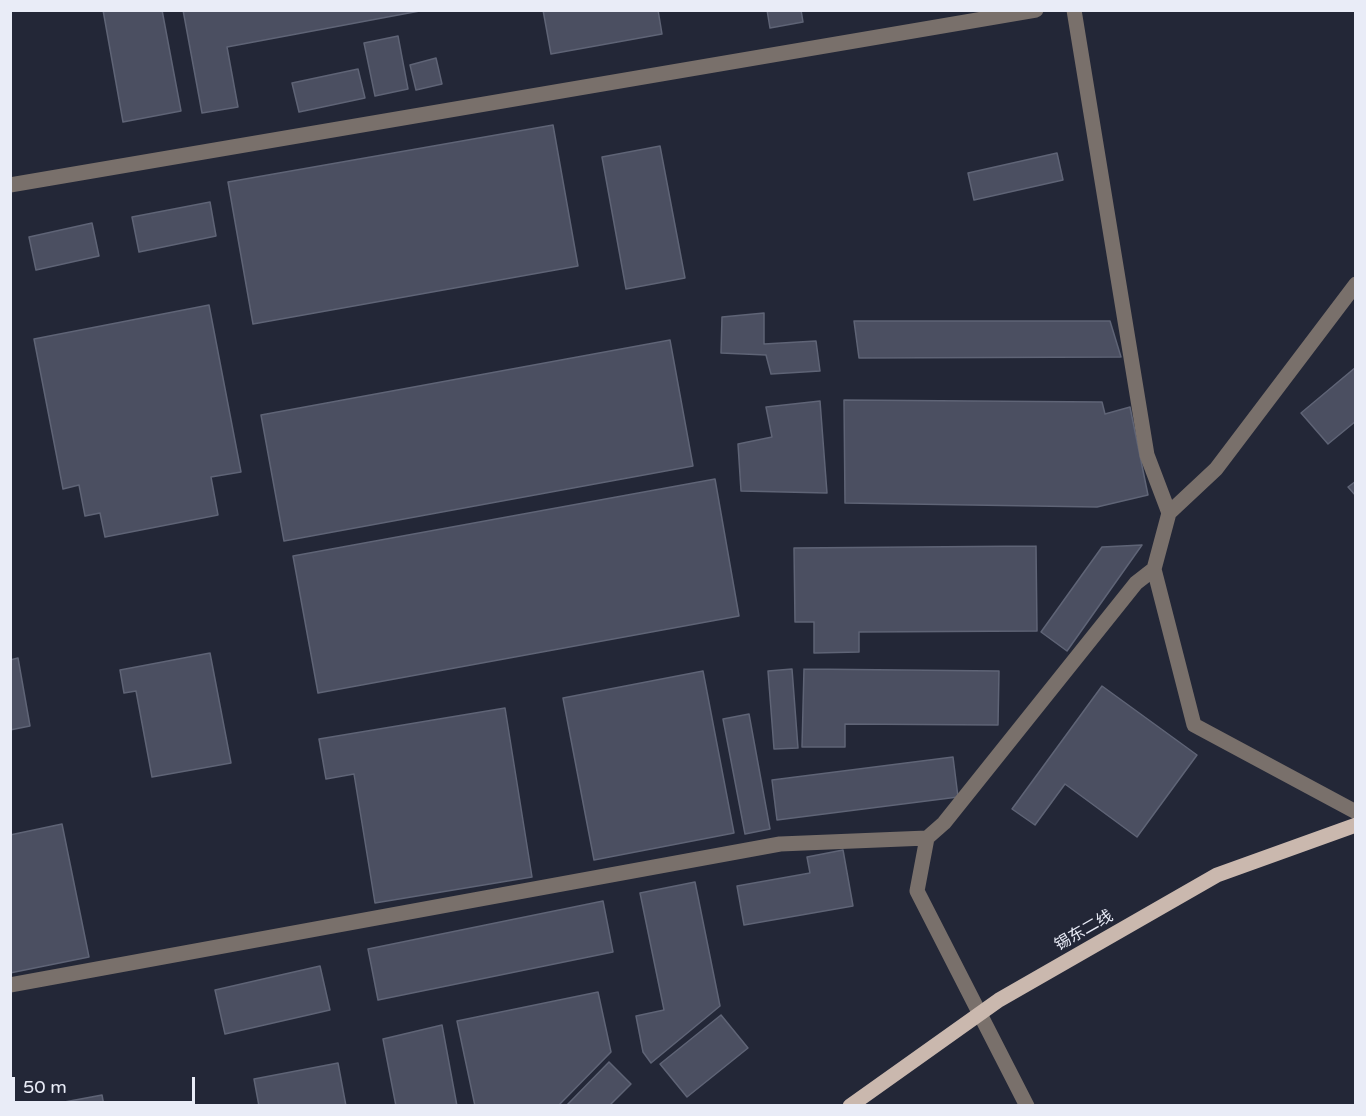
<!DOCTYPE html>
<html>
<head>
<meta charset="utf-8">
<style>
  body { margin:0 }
  #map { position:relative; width:1366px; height:1116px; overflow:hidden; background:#232737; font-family:"Varela Round",sans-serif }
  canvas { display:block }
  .frame { position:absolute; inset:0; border:12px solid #e9ecf7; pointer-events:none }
  .scale { position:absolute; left:12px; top:1077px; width:183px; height:27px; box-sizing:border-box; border:3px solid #e9ecf7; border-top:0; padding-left:8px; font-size:18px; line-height:21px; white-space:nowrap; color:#e9ecf7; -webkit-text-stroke:4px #232737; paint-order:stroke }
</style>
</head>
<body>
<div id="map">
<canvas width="1366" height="1116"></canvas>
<div class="frame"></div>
<div class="scale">50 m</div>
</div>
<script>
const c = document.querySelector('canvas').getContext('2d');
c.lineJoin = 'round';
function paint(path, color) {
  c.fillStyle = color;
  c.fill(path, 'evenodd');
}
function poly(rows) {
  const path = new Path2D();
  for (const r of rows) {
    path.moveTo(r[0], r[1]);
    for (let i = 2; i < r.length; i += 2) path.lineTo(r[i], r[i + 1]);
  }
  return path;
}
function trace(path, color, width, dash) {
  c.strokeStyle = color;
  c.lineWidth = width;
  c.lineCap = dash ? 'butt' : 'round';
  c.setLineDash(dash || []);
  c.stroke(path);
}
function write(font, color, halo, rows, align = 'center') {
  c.font = font + ' "Varela Round","Noto Sans SC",sans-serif';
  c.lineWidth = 4.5;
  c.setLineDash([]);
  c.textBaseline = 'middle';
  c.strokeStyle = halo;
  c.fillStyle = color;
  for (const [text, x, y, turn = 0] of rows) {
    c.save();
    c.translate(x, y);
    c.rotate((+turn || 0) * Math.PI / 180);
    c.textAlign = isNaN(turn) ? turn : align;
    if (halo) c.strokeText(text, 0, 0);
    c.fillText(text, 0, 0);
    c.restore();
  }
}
const building = poly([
  [103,10,162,10,181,111,123,122,103,10],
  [183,10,425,10,227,47,238,107,202,113,183,10],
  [543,10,658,10,662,34,551,54,543,10],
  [767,10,801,10,803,22,770,28,767,10],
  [398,36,408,89,375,96,364,43,398,36],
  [436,58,442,84,416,90,410,65,436,58],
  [358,69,365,98,299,112,292,83,358,69],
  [553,125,578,266,253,324,228,182,553,125],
  [660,146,685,278,626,289,602,157,660,146],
  [1057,153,1063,180,974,200,968,173,1057,153],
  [210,202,216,236,139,252,132,217,210,202],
  [92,223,99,256,36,270,29,237,92,223],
  [209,305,241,472,211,477,218,515,105,537,100,513,85,516,79,485,63,489,34,339,209,305],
  [764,313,764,344,816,341,820,371,771,374,766,355,721,353,722,317,764,313],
  [854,321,1110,321,1121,357,859,358,854,321],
  [670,340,693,466,284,541,261,415,670,340],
  [1356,367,1356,421,1328,444,1301,413,1356,367],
  [844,400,1102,402,1105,414,1130,407,1148,495,1097,507,845,503,844,400],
  [820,401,827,493,741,491,738,444,772,437,766,407,820,401],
  [715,479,739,616,318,693,293,556,715,479],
  [1356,481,1356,496,1348,487,1356,481],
  [1142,545,1067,651,1041,632,1102,547,1142,545],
  [1036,546,1037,631,859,632,859,652,814,653,814,622,795,622,794,548,1036,546],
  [210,653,231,763,152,777,136,691,124,693,120,670,210,653],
  [18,658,30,726,10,730,10,660,18,658],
  [792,669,798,748,774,749,768,671,792,669],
  [804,669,999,671,998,725,845,724,845,747,802,747,804,669],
  [703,671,734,833,594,860,563,698,703,671],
  [1102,686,1197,755,1137,837,1065,784,1035,825,1012,809,1102,686],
  [505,708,532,877,375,903,354,774,326,779,319,739,505,708],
  [749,714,770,829,745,834,723,719,749,714],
  [953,757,958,797,777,820,772,780,953,757],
  [62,824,89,957,10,973,10,835,62,824],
  [843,850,853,906,744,925,737,886,810,873,807,857,843,850],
  [695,882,720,1006,651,1063,643,1052,636,1016,664,1010,640,893,695,882],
  [603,901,613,952,378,1000,368,949,603,901],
  [320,966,330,1010,225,1034,215,990,320,966],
  [598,992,611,1052,558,1106,475,1106,457,1021,598,992],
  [721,1015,748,1048,687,1097,660,1064,721,1015],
  [442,1025,457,1106,396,1106,383,1039,442,1025],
  [609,1062,631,1084,609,1106,566,1106,609,1062],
  [338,1063,346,1106,259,1106,254,1079,338,1063],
  [102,1095,104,1106,43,1106,102,1095]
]);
const minor = poly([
  [1074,10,1147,455,1169,513],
  [10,185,1036,10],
  [1356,284,1216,469,1169,513,1154,569,1194,725,1356,812],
  [927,838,917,891,1027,1106],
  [10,985,780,844,927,838,944,823,1136,583,1154,569]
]);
const major = poly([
  [850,1106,999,1000,1217,875,1356,825]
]);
const streetNames = [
  ["锡东二线",1084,931,-30]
];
paint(building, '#4b4f61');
trace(building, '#5f6476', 1.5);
trace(minor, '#79706b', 15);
trace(major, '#cab8ae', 15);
write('16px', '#e9ecf7', '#232737', streetNames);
</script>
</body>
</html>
